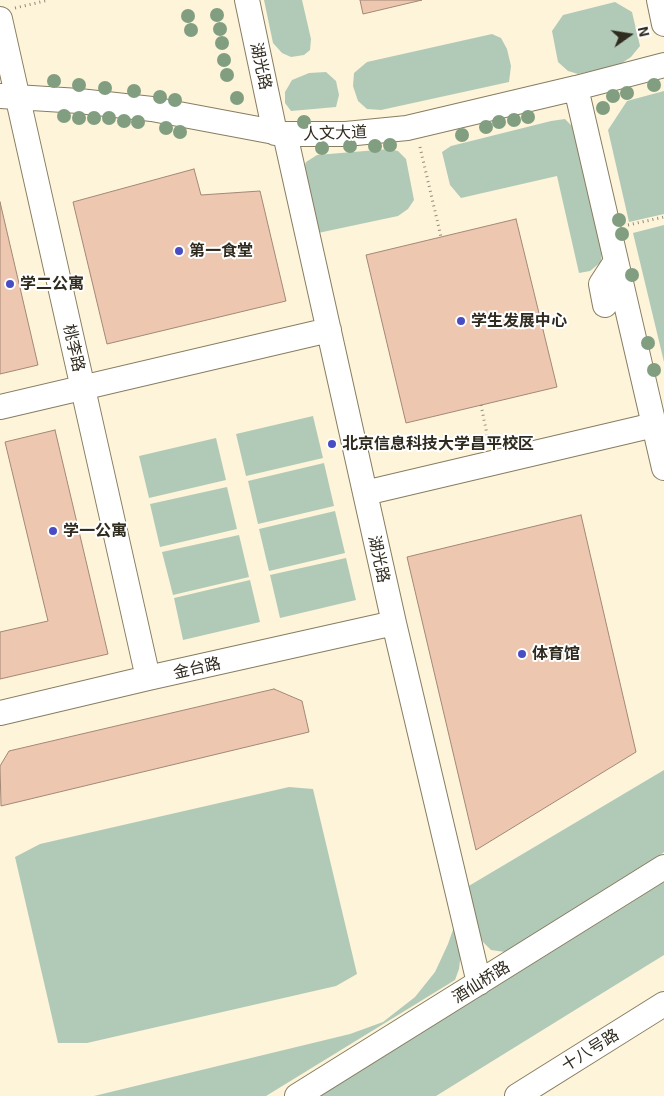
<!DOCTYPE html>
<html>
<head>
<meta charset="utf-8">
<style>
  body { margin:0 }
  #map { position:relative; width:664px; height:1096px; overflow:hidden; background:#fdf4da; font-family:"Exo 2",sans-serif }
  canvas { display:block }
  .north { position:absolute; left:604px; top:10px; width:50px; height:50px; -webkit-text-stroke:4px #fff; paint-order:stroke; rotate:77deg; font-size:14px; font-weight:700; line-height:20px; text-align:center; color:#302b1f }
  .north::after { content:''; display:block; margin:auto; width:18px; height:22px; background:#302b1f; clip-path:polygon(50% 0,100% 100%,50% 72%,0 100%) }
</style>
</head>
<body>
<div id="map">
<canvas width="664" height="1096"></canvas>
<div class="north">N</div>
</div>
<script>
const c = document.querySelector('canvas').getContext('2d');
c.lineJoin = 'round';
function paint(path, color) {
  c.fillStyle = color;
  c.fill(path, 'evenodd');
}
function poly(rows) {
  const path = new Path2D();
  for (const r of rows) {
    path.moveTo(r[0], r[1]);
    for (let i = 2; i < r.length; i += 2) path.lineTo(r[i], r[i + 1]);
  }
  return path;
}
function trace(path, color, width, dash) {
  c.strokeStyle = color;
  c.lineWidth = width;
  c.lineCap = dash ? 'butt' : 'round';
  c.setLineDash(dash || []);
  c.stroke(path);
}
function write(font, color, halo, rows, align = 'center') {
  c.font = font + ' "Exo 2","Noto Sans SC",sans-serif';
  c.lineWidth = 4;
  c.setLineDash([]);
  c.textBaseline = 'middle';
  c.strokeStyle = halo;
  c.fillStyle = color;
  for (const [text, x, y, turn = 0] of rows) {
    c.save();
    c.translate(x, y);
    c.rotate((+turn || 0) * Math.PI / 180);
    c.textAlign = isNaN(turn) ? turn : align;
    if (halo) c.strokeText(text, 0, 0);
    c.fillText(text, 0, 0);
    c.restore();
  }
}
const green = poly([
  [264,0,302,0,311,39,310,50,304,55,291,57,282,53,273,43],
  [615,2,632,12,640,46,631,57,619,65,578,74,568,71,558,62,552,31,563,15],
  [492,34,501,38,507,49,511,66,509,82,381,110,367,109,358,101,353,86,354,73,367,62],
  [326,72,336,81,339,95,336,107,291,111,285,103,285,92,292,80,309,73],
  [664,91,664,214,629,222,608,130,627,101],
  [565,119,572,126,602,253,601,262,590,271,579,273,557,176,461,198,450,185,442,152,451,146,551,121],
  [389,149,398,151,406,159,414,200,408,209,398,216,318,233,302,174,306,162,317,155],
  [664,225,664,362,633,233],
  [313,416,323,458,246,476,236,434],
  [216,438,226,480,149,498,139,456],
  [324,463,334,506,258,524,248,481],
  [227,487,237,529,160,547,150,504],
  [335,511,345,553,269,571,259,529],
  [239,535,249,577,173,595,162,552],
  [346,558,356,600,280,618,270,575],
  [250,580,260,622,183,640,174,598],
  [664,770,664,852,663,853,505,952,491,950,483,942,477,931,467,887],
  [289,787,313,789,357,974,336,986,87,1043,58,1043,15,857,40,844],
  [664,876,664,955,436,1096,316,1096],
  [455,924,461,953,459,969,455,980,266,1096,94,1096,350,1034,383,1022,415,997,435,972,448,944]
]);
const building = poly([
  [360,0,422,0,363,14,360,0],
  [194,169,201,195,260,191,286,301,107,344,73,202,194,169],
  [0,202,38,365,0,374,0,202],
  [516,219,557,387,406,423,366,255,516,219],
  [55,430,108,654,0,679,0,632,48,621,5,442,55,430],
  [581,515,636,752,476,850,407,557,581,515],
  [274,689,302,701,309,732,1,806,0,766,9,751,274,689]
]);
const path = poly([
  [15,8,49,0],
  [420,147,441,237],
  [628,225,664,217],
  [481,405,489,444]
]);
const minor = poly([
  [247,0,275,133],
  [659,0,664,24],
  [0,19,148,678],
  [576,88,664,468],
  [0,96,79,101,152,109,285,134,346,134,407,128,576,88,664,65],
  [285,134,394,623,479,983],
  [605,305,601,284,616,261],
  [0,407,329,330],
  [365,493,654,425],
  [0,713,148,678,394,623],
  [297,1096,664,867],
  [517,1096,664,1004]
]);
const trees = [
  [217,15],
  [188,16],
  [220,29],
  [191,30],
  [222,43],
  [224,60],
  [227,75],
  [54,81],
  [79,85],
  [654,85],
  [105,88],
  [134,91],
  [627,93],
  [613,96],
  [160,97],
  [237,98],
  [175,100],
  [603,108],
  [64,116],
  [528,117],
  [79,118],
  [94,118],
  [109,118],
  [514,120],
  [124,121],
  [138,122],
  [304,122],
  [499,122],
  [486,127],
  [166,128],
  [180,132],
  [462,135],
  [390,145],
  [350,146],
  [375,146],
  [322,148],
  [619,220],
  [622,234],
  [632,275],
  [648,343],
  [654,370]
];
const markers = [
  [179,251,5,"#494dc3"],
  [10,284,5,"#494dc3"],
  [461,321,5,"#494dc3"],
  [332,444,5,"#494dc3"],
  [53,531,5,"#494dc3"],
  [522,654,5,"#494dc3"]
];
const streetNames = [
  ["湖光路",261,66,78],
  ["人文大道",335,133,-2],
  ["桃李路",74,348,77],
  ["湖光路",379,559,78],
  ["金台路",197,668,-13],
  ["酒仙桥路",481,982,-32],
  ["十八号路",590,1050,-32]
];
const poiNames = [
  ["第一食堂",189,251],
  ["学二公寓",20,284],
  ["学生发展中心",471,321],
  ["北京信息科技大学昌平校区",342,444],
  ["学一公寓",63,531],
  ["体育馆",532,654]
];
paint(green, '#b1cab8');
paint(building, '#edc7af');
trace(building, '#a48876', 1);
trace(minor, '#877d60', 26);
trace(path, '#928b78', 3, [1, 4]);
trace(minor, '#fff', 24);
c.fillStyle = '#829e80';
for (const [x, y] of trees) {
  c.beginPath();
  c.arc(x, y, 7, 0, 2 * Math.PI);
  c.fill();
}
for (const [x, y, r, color] of markers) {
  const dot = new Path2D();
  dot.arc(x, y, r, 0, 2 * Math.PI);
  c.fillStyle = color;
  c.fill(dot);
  trace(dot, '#fff', 2);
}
write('16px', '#302b1f', '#fff', streetNames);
write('bold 16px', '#302b1f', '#fff', poiNames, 'left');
</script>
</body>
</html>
